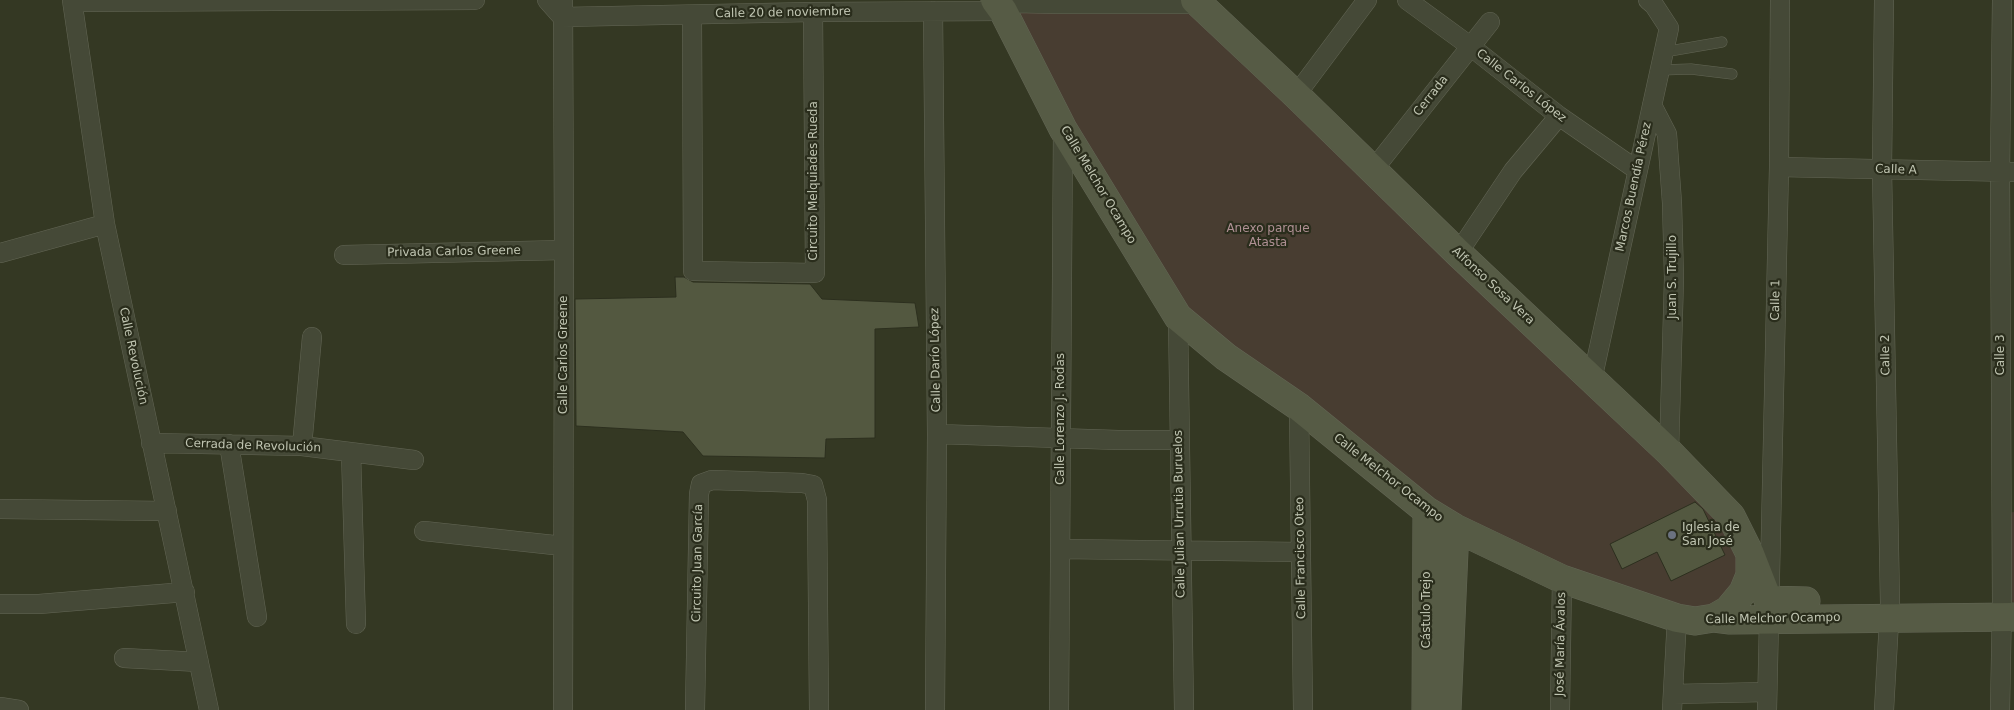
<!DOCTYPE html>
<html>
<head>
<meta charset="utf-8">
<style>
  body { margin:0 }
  canvas { display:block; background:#343823 }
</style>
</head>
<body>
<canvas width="2014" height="710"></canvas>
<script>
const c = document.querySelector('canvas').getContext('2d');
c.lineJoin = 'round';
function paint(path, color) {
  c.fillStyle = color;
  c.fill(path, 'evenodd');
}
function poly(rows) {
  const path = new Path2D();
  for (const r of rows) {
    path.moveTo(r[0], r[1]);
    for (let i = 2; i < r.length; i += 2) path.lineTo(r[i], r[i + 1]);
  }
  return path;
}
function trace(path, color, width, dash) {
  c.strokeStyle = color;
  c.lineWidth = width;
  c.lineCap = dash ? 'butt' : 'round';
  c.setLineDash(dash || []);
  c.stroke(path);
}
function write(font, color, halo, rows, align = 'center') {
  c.font = font + ' "DejaVu Sans",sans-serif';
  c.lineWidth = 4.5;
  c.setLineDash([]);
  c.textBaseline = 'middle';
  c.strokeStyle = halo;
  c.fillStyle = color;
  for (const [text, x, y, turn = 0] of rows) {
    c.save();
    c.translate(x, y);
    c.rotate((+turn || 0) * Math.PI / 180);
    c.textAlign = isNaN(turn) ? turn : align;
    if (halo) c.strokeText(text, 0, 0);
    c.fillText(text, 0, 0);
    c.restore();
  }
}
const green = poly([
  [1195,0,1430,226,1750,554,1714,618,1455,528,1178,317,1063,129,1015,3],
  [2014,512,2014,602,2005,601,2005,513]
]);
const building = poly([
  [675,277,684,277,693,282,810,284,822,299,915,303,919,327,875,329,875,438,826,439,825,458,703,456,683,432,576,426,575,299,676,297,675,277],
  [1695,502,1703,509,1725,555,1671,581,1657,552,1622,569,1610,544,1695,502]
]);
const lane = poly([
  [1664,52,1722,42],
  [1660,70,1691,69,1732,74]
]);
const street = poly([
  [72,0,105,224,209,710],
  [547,0,562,17,813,12,1003,11,1015,3],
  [1010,0,1015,3,1061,4,1198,4],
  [1407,0,1470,46,1559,116,1637,170],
  [73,2,475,0],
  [933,11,937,434,935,710],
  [692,15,693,271,815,273,813,12],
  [1296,95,1367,0],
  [1652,105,1667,134,1672,203,1674,278,1669,452],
  [1779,167,2014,172],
  [1373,170,1490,22],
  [0,253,105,224],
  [1458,253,1513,171,1559,116],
  [344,255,564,250],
  [1178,317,1184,710],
  [1592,380,1669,28,1654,5,1648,0],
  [1299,407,1303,710],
  [937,434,1118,440,1179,440],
  [151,443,302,446,414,460],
  [229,444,257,617],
  [302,446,312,337],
  [351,452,356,624],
  [0,509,167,511],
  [424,531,563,546],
  [1060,549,1301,552],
  [0,604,39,604,185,592],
  [124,658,199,662],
  [1673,694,1767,692],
  [0,707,19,710],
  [563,710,564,250,563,0],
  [695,710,699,494,701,484,712,480,802,483,813,485,817,500,819,710],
  [1059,710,1063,130],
  [1560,710,1562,579],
  [1672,710,1677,618],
  [1767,710,1779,167,1780,0],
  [1884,710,1890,603,1882,169,1884,0],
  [2000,710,2002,603,2000,173,2002,0]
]);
const secondary = poly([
  [995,0,1003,11,1063,129,1178,317,1226,357,1299,407,1427,511,1455,528,1562,579,1677,618,1695,621,1714,618,1730,620,2014,617],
  [1195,0,1296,95,1458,253,1669,452,1731,516,1750,554,1768,600,1806,601],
  [1714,618,1728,610,1743,592,1750,575,1750,555],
  [1426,710,1427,511],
  [1447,710,1455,528]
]);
const markers = [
  [1672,535,5,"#6b7280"]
];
const streetNames = [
  ["Calle 20 de noviembre",783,13,-1],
  ["Calle Carlos López",1521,86,38],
  ["Cerrada",1431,96,-52],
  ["Calle A",1896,170,2],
  ["Circuito Melquiades Rueda",814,181,-90],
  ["Calle Melchor Ocampo",1098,185,59],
  ["Marcos Buendía Pérez",1634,187,-78],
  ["Privada Carlos Greene",454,252,-1],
  ["Juan S. Trujillo",1673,277,-90],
  ["Alfonso Sosa Vera",1493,286,43],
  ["Calle 1",1776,300,-89],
  ["Calle Carlos Greene",564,355,-90],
  ["Calle 2",1886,355,-91],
  ["Calle 3",2001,355,-90],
  ["Calle Revolución",133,356,78],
  ["Calle Darío López",936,360,-91],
  ["Calle Lorenzo J. Rodas",1061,419,-90],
  ["Cerrada de Revolución",253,446,2],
  ["Calle Melchor Ocampo",1388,478,38],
  ["Calle Julian Urrutia Buruelos",1180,514,-91],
  ["Calle Francisco Oteo",1301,558,-91],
  ["Circuito Juan García",698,563,-89],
  ["Cástulo Trejo",1427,610,-90],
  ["Calle Melchor Ocampo",1773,619,-1],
  ["José María Ávalos",1561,644,-89]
];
const parkNames = [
  ["Anexo parque",1268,229],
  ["Atasta",1268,243]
];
const poiNames = [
  ["Iglesia de",1682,528],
  ["San José",1682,542]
];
paint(green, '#483d31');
paint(building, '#535840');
trace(building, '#2c2f1e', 1);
trace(lane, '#636655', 11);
trace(street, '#636655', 20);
trace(secondary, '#636655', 29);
trace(lane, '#454937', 10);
trace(street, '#454937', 19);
trace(secondary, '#565b45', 28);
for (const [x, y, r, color] of markers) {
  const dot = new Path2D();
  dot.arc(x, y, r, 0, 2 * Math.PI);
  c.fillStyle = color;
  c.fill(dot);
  trace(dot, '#2a2d1c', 2);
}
write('12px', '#c0c5b2', '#2a2d1c', streetNames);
write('12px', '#af9094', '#2a2d1c', parkNames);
write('12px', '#c0c5b2', '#2a2d1c', poiNames, 'left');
</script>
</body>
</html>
